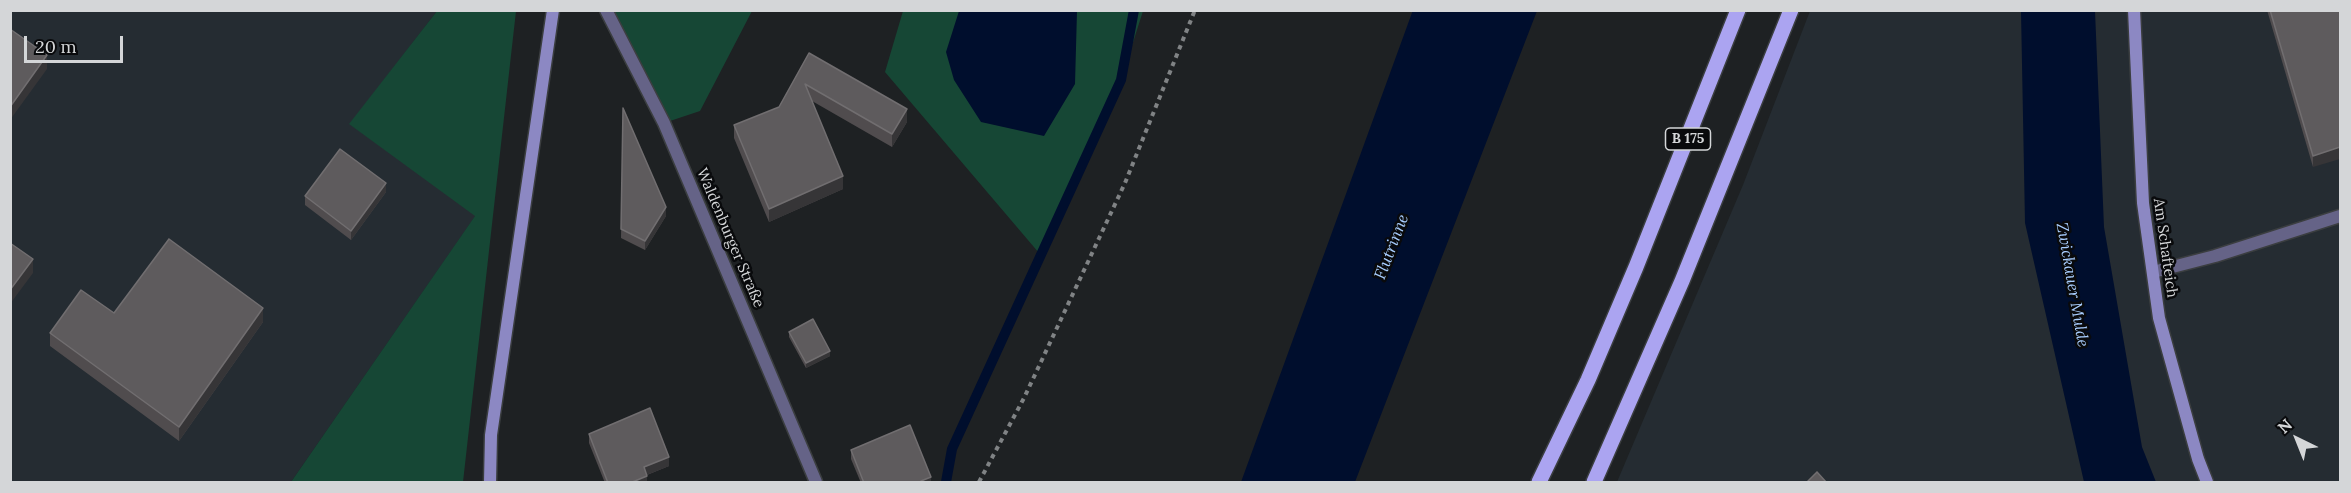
<!DOCTYPE html>
<html>
<head>
<meta charset="utf-8">
<style>
  body { margin:0 }
  #map { position:relative; width:2351px; height:493px; overflow:hidden; background:#1e2123; font-family:Lora,serif }
  canvas { display:block }
  .frame { position:absolute; inset:0; border:12px solid #d4d6d8; pointer-events:none }
  .north { position:absolute; left:2267px; top:409px; width:60px; height:60px; -webkit-text-stroke:4px #090a0c; paint-order:stroke; rotate:317deg; font-size:16px; font-weight:700; line-height:24px; text-align:center; color:#d4d6d8 }
  .north::after { content:''; display:block; margin:auto; width:21px; height:27px; background:#d4d6d8; clip-path:polygon(50% 0,100% 100%,50% 72%,0 100%) }
  .scale { position:absolute; left:24px; top:36px; width:99px; height:27px; box-sizing:border-box; border:3px solid #d4d6d8; border-top:0; padding-left:8px; font-size:18px; line-height:21px; white-space:nowrap; color:#d4d6d8; -webkit-text-stroke:4px #090a0c; paint-order:stroke }
</style>
</head>
<body>
<div id="map">
<canvas width="2351" height="493"></canvas>
<div class="frame"></div>
<div class="north">N</div>
<div class="scale">20 m</div>
</div>
<script>
const c = document.querySelector('canvas').getContext('2d');
c.lineJoin = 'round';
function paint(path, color) {
  c.fillStyle = color;
  c.fill(path, 'evenodd');
}
function poly(rows) {
  const path = new Path2D();
  for (const r of rows) {
    path.moveTo(r[0], r[1]);
    for (let i = 2; i < r.length; i += 2) path.lineTo(r[i], r[i + 1]);
  }
  return path;
}
function trace(path, color, width, dash) {
  c.strokeStyle = color;
  c.lineWidth = width;
  c.lineCap = dash ? 'butt' : 'round';
  c.setLineDash(dash || []);
  c.stroke(path);
}
function write(font, color, halo, rows, align = 'center') {
  c.font = font + ' Lora,serif';
  c.lineWidth = 5;
  c.setLineDash([]);
  c.textBaseline = 'middle';
  c.strokeStyle = halo;
  c.fillStyle = color;
  for (const [text, x, y, turn = 0] of rows) {
    c.save();
    c.translate(x, y);
    c.rotate((+turn || 0) * Math.PI / 180);
    c.textAlign = isNaN(turn) ? turn : align;
    if (halo) c.strokeText(text, 0, 0);
    c.fillText(text, 0, 0);
    c.restore();
  }
}
const built = poly([
  [10,11,437,11,350,124,476,215,291,482,11,482],
  [1810,11,2340,11,2340,482,1617,482,1743,185]
]);
const green = poly([
  [437,11,516,11,463,482,291,482,475,216,349,124],
  [605,11,752,11,700,111,664,123],
  [903,11,1143,11,1121,80,1039,253,885,72]
]);
const water = poly([
  [1413,10,1537,11,1355,482,1241,482],
  [959,11,1077,11,1075,84,1044,136,981,122,954,80,946,52],
  [2021,11,2095,11,2104,227,2142,447,2156,482,2084,482,2025,223]
]);
const stream = poly([
  [946,482,952,449,1121,80,1134,10]
]);
const path = poly([
  [979,482,1024,398,1125,183,1195,10]
]);
const lane = poly([
  [2153,272,2215,256,2340,216]
]);
const street = poly([
  [606,10,664,123,816,482]
]);
const secondary = poly([
  [2134,10,2143,203,2159,318,2198,459,2207,482],
  [490,482,491,435,553,10]
]);
const primary = poly([
  [1539,482,1588,380,1636,267,1738,10],
  [1594,482,1682,281,1791,10]
]);
const wall = poly([
  [2267,10,2340,10,2313,167],
  [809,53,907,122,892,147,812,101,843,189,769,222,734,138,734,125,779,107],
  [623,108,666,216,645,250,621,238],
  [386,192,351,240,305,205,305,196],
  [114,313,263,322,179,441,50,346,50,333],
  [789,332,830,356,806,368,789,337],
  [589,434,669,466,647,475,647,483,605,483,589,443],
  [851,450,931,483,861,483,851,459]
]);
const shadedWall = poly([
  [47,55,47,69,10,120,10,107],
  [907,109,907,122,892,147,892,134],
  [2340,147,2340,159,2313,167,2313,156],
  [843,176,843,189,769,222,769,209],
  [386,183,386,192,351,240,351,231],
  [666,207,666,216,645,250,645,241],
  [33,259,33,273,10,304,10,290],
  [263,308,263,322,179,441,179,427],
  [830,351,830,356,806,368,806,363],
  [669,457,669,466,644,476,644,467],
  [647,476,647,483,630,483],
  [931,477,931,483,921,483,921,481]
]);
const building = poly([
  [2270,10,2340,10,2340,147,2313,156,2270,10],
  [10,29,47,55,10,107,10,29],
  [809,53,907,109,892,134,805,84,843,176,769,209,734,125,779,107,809,53],
  [623,108,666,207,645,241,621,229,623,108],
  [340,149,386,183,351,231,305,196,340,149],
  [169,239,263,308,179,427,50,333,81,290,114,313,169,239],
  [10,243,33,259,10,290,10,243],
  [813,319,830,351,806,363,789,332,813,319],
  [650,408,669,457,644,467,647,476,630,483,608,483,589,434,650,408],
  [910,425,931,477,921,481,921,483,864,483,851,450,910,425],
  [1817,472,1827,483,1806,483,1817,472]
]);
const shields = [
  [1688,139,45]
];
const shieldNames = [
  ["B 175",1688,139]
];
const streetNames = [
  ["Waldenburger Straße",730,238,67],
  ["Am Schafteich",2165,248,82]
];
const waterNames = [
  ["Flutrinne",1392,247,-69],
  ["Zwickauer Mulde",2072,285,80]
];
paint(built, '#252c32');
paint(green, '#164735');
paint(water, '#000e2d');
trace(stream, '#000e2d', 10);
trace(lane, '#3b3e40', 15);
trace(street, '#3b3e40', 15);
trace(secondary, '#3b3e40', 15);
trace(primary, '#3b3e40', 18);
trace(path, '#808385', 4, [4.5, 4.5]);
trace(lane, '#656387', 12);
trace(street, '#656387', 12);
trace(secondary, '#8c88c3', 12);
trace(primary, '#aba4f1', 15);
paint(wall, '#504c4e');
paint(shadedWall, '#363537');
paint(building, '#5e5b5d');
trace(building, '#716e70', 1.5);
for (const [x, y, w] of shields) {
  const box = new Path2D();
  box.roundRect(x - w / 2, y - 11, w, 22, 4.5);
  c.fillStyle = '#090a0c';
  c.fill(box);
  trace(box, '#d4d6d8', 1.5);
}
write('bold 14px', '#d4d6d8', null, shieldNames);
write('15px', '#d4d6d8', '#090a0c', streetNames);
write('italic 16px', '#a8cdfe', '#090a0c', waterNames);
</script>
</body>
</html>
